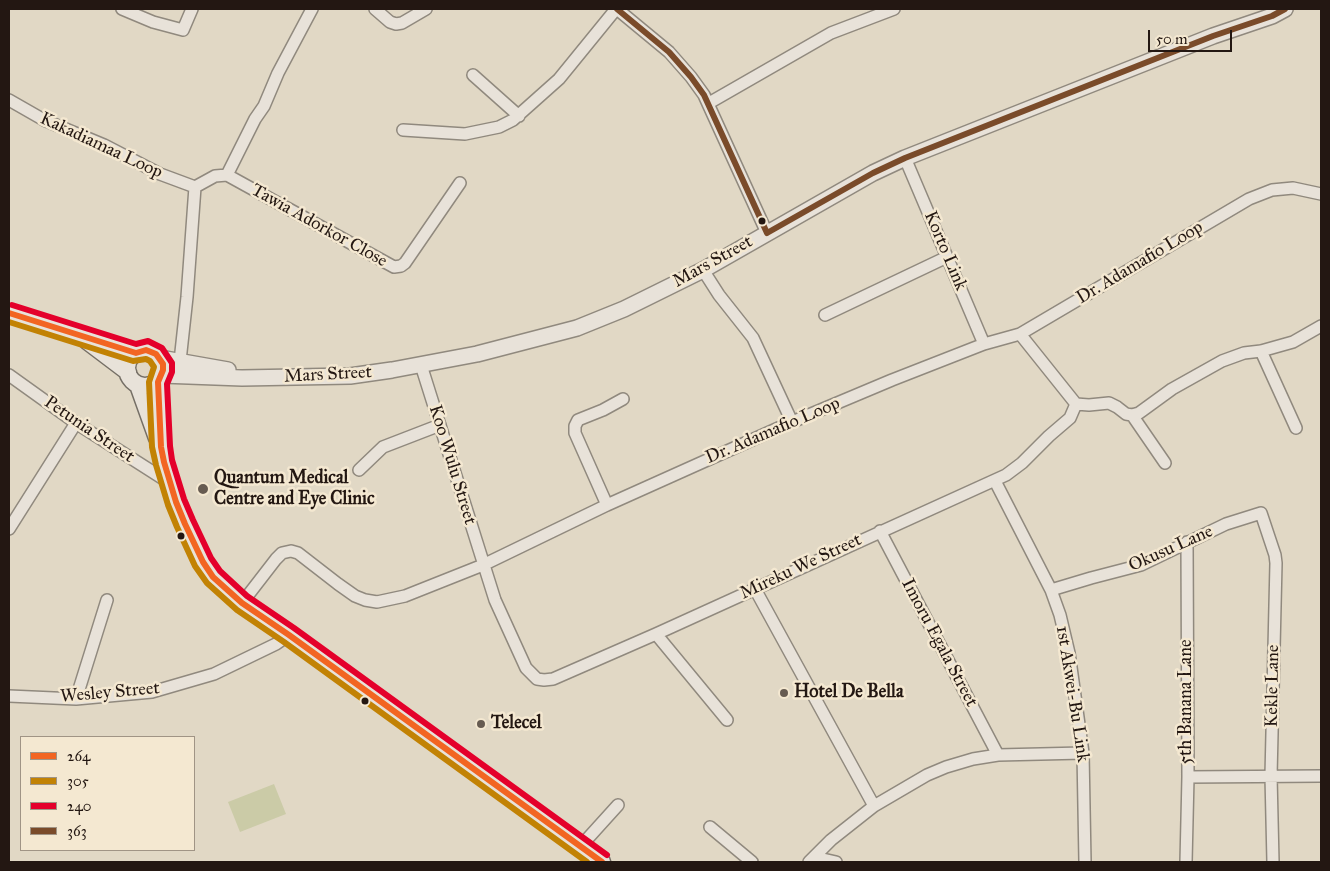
<!DOCTYPE html>
<html>
<head>
<meta charset="utf-8">
<style>
  body { margin:0 }
  #map { position:relative; width:1330px; height:871px; overflow:hidden; background:#e1d8c5; font-family:"IM FELL Great Primer",serif }
  canvas { display:block }
  .frame { position:absolute; inset:0; border:10px solid #231712; pointer-events:none }
  .legend { position:absolute; left:20px; top:736px; width:175px; height:115px; box-sizing:border-box; background:#f4e8d1; border:1px solid #a09485; margin:0; padding:6px 9px; list-style:none; font-size:15px; color:#231712 }
  .legend li { display:flex; align-items:center; gap:10px; height:25px }
  .legend b { width:25px; border:1px solid #a09485 }
  .scale { position:absolute; left:1148px; top:30px; width:84px; height:22px; box-sizing:border-box; border:2px solid #231712; border-top:0; padding-left:6px; font-size:15px; line-height:18px; white-space:nowrap; color:#231712; -webkit-text-stroke:4px #f4e8d1; paint-order:stroke }
</style>
</head>
<body>
<div id="map">
<canvas width="1330" height="871"></canvas>
<div class="frame"></div>
<ul class="legend">
<li><b style="height:6px;background:#f26522"></b>264</li>
<li><b style="height:6px;background:#c28204"></b>305</li>
<li><b style="height:6px;background:#e4002b"></b>240</li>
<li><b style="height:6px;background:#7a4b2a"></b>363</li>
</ul>
<div class="scale">50 m</div>
</div>
<script>
const c = document.querySelector('canvas').getContext('2d');
c.lineJoin = 'round';
function paint(path, color) {
  c.fillStyle = color;
  c.fill(path, 'evenodd');
}
function poly(rows) {
  const path = new Path2D();
  for (const r of rows) {
    if (r.length === 3) {
      path.moveTo(r[0] + r[2], r[1]);
      path.arc(r[0], r[1], r[2], 0, 2 * Math.PI);
      continue;
    }
    path.moveTo(r[0], r[1]);
    for (let i = 2; i < r.length; i += 2) path.lineTo(r[i], r[i + 1]);
  }
  return path;
}
function trace(path, color, width, dash) {
  c.strokeStyle = color;
  c.lineWidth = width;
  c.lineCap = dash ? 'butt' : 'round';
  c.setLineDash(dash || []);
  c.stroke(path);
}
function write(font, color, halo, rows, align = 'center') {
  c.font = font + ' "IM FELL Great Primer",serif';
  c.lineWidth = 5;
  c.setLineDash([]);
  c.textBaseline = 'middle';
  c.strokeStyle = halo;
  c.fillStyle = color;
  for (const [text, x, y, turn = 0] of rows) {
    c.save();
    c.translate(x, y);
    c.rotate((+turn || 0) * Math.PI / 180);
    c.textAlign = isNaN(turn) ? turn : align;
    if (halo) c.strokeText(text, 0, 0);
    c.fillText(text, 0, 0);
    c.restore();
  }
}
const green = poly([
  [274,784,286,814,240,832,228,802]
]);
const minor = poly([
  [122,9,153,22,183,30,192,9],
  [375,9,390,22,396,24,402,23,426,9],
  [617,9,669,52,691,77,704,95,767,233],
  [473,75,519,116],
  [9,100,44,120,104,145,160,174,195,187],
  [709,103,831,33,894,9],
  [403,130,465,134,499,127,513,120,559,79,616,9],
  [905,158,984,344],
  [227,175,255,119,264,106,278,73,312,9],
  [195,187,215,176,227,175,394,267,401,266,405,263,460,183],
  [703,270,719,295,753,338,792,422],
  [825,315,947,257],
  [1020,334,1076,404],
  [1261,351,1296,428],
  [180,361,187,297,195,187],
  [421,365,495,600,526,668,537,679,544,680,553,679,656,634,1006,475,1022,463,1049,436,1070,418,1076,404],
  [9,375,76,423,170,483],
  [1076,404,1089,405,1109,403,1117,407,1126,414,1132,415],
  [1132,415,1139,413,1172,389,1222,361,1244,353,1261,351,1293,342,1321,326],
  [1132,415,1165,463],
  [359,470,383,447,440,425],
  [995,481,1051,590,1060,615,1069,653,1083,753,1085,862],
  [607,505,575,433,575,426,578,420,603,410,623,399],
  [9,529,76,423],
  [880,531,998,755],
  [755,589,874,806],
  [1051,590,1091,578,1141,565,1226,524,1261,513,1275,555,1276,563,1271,776,1273,862],
  [242,603,276,559,282,553,291,551,298,553,338,584,355,596,365,600,377,602,405,596,483,565,607,505,792,422,892,380,984,344,1020,334,1249,199,1272,190,1293,188,1321,194],
  [656,634,727,720],
  [9,696,76,699,152,692,214,674,276,644,289,635],
  [76,699,107,600],
  [1188,777,1321,776],
  [710,827,752,862],
  [580,847,618,805],
  [814,857,836,862],
  [809,862,831,840,874,806,927,775,946,767,973,759,998,755,1083,753],
  [1186,862,1188,777,1187,542]
]);
const tertiary = poly([
  [160,358,228,370],
  [162,375,242,378,350,376,392,370,477,354,577,328,624,309,703,270,873,173,905,158,1213,36,1272,16,1285,9]
]);
const secondary = poly([
  [9,313,136,353],
  [87,341,128,372],
  [145,368,18],
  [158,382,161,447,170,483,185,524,203,562,213,577,242,603,289,635,602,862],
  [138,385,157,438]
]);
const bus1 = poly([
  [9,313,136,353,146,350,156,354,163,364,163,370,158,382,161,447,164,462,176,502,185,524,203,562,213,577,242,603,289,635,602,862]
]);
const bus2 = poly([
  [9,322,133,361,146,359,150,361,154,367,149,382,152,447,156,465,168,505,177,527,195,566,207,583,237,610,284,642,587,862]
]);
const bus3 = poly([
  [12,305,136,344,148,341,162,348,172,363,172,372,167,384,170,446,172,460,184,499,193,520,211,558,220,571,247,596,294,628,607,855]
]);
const bus4 = poly([
  [617,9,669,52,691,77,704,95,767,233],
  [767,233,873,173,905,158,1213,36,1272,16,1285,9]
]);
const markers = [
  [762,221,4.5,"#231712"],
  [203,489,6,"#665b51"],
  [181,536,4.5,"#231712"],
  [784,693,5,"#665b51"],
  [365,701,4.5,"#231712"],
  [481,724,5,"#665b51"]
];
const streetNames = [
  ["Kakadiamaa Loop",101,146,25],
  ["Tawia Adorkor Close",319,226,29],
  ["Korto Link",945,251,67],
  ["Mars Street",713,262,-29],
  ["Dr. Adamafio Loop",1140,263,-31],
  ["Mars Street",328,375,-3],
  ["Petunia Street",89,430,34],
  ["Dr. Adamafio Loop",773,431,-23],
  ["Koo Wulu Street",452,465,73],
  ["Okusu Lane",1171,549,-24],
  ["Mireku We Street",801,567,-25],
  ["Imoru Egala Street",939,643,62],
  ["Kekle Lane",1273,686,-89],
  ["Wesley Street",110,693,-5],
  ["1st Akwei-Bu Link",1072,694,81],
  ["5th Banana Lane",1187,702,-90]
];
const poiNames = [
  ["Quantum Medical",214,479],
  ["Centre and Eye Clinic",214,500],
  ["Hotel De Bella",794,693],
  ["Telecel",491,724]
];
paint(green, '#cbcba7');
trace(minor, '#90897e', 14);
trace(tertiary, '#90897e', 18);
trace(secondary, '#756f66', 19);
trace(minor, '#e8e2d9', 11);
trace(tertiary, '#e8e2d9', 15);
trace(secondary, '#e8e2d9', 16);
trace(bus1, '#f26522', 6);
trace(bus2, '#c28204', 6);
trace(bus3, '#e4002b', 6);
trace(bus4, '#7a4b2a', 6);
for (const [x, y, r, color] of markers) {
  const dot = new Path2D();
  dot.arc(x, y, r, 0, 2 * Math.PI);
  c.fillStyle = color;
  c.fill(dot);
  trace(dot, '#f4e8d1', 2);
}
write('18px', '#231712', '#f4e8d1', streetNames);
write('bold 18px', '#231712', '#f4e8d1', poiNames, 'left');
</script>
</body>
</html>
